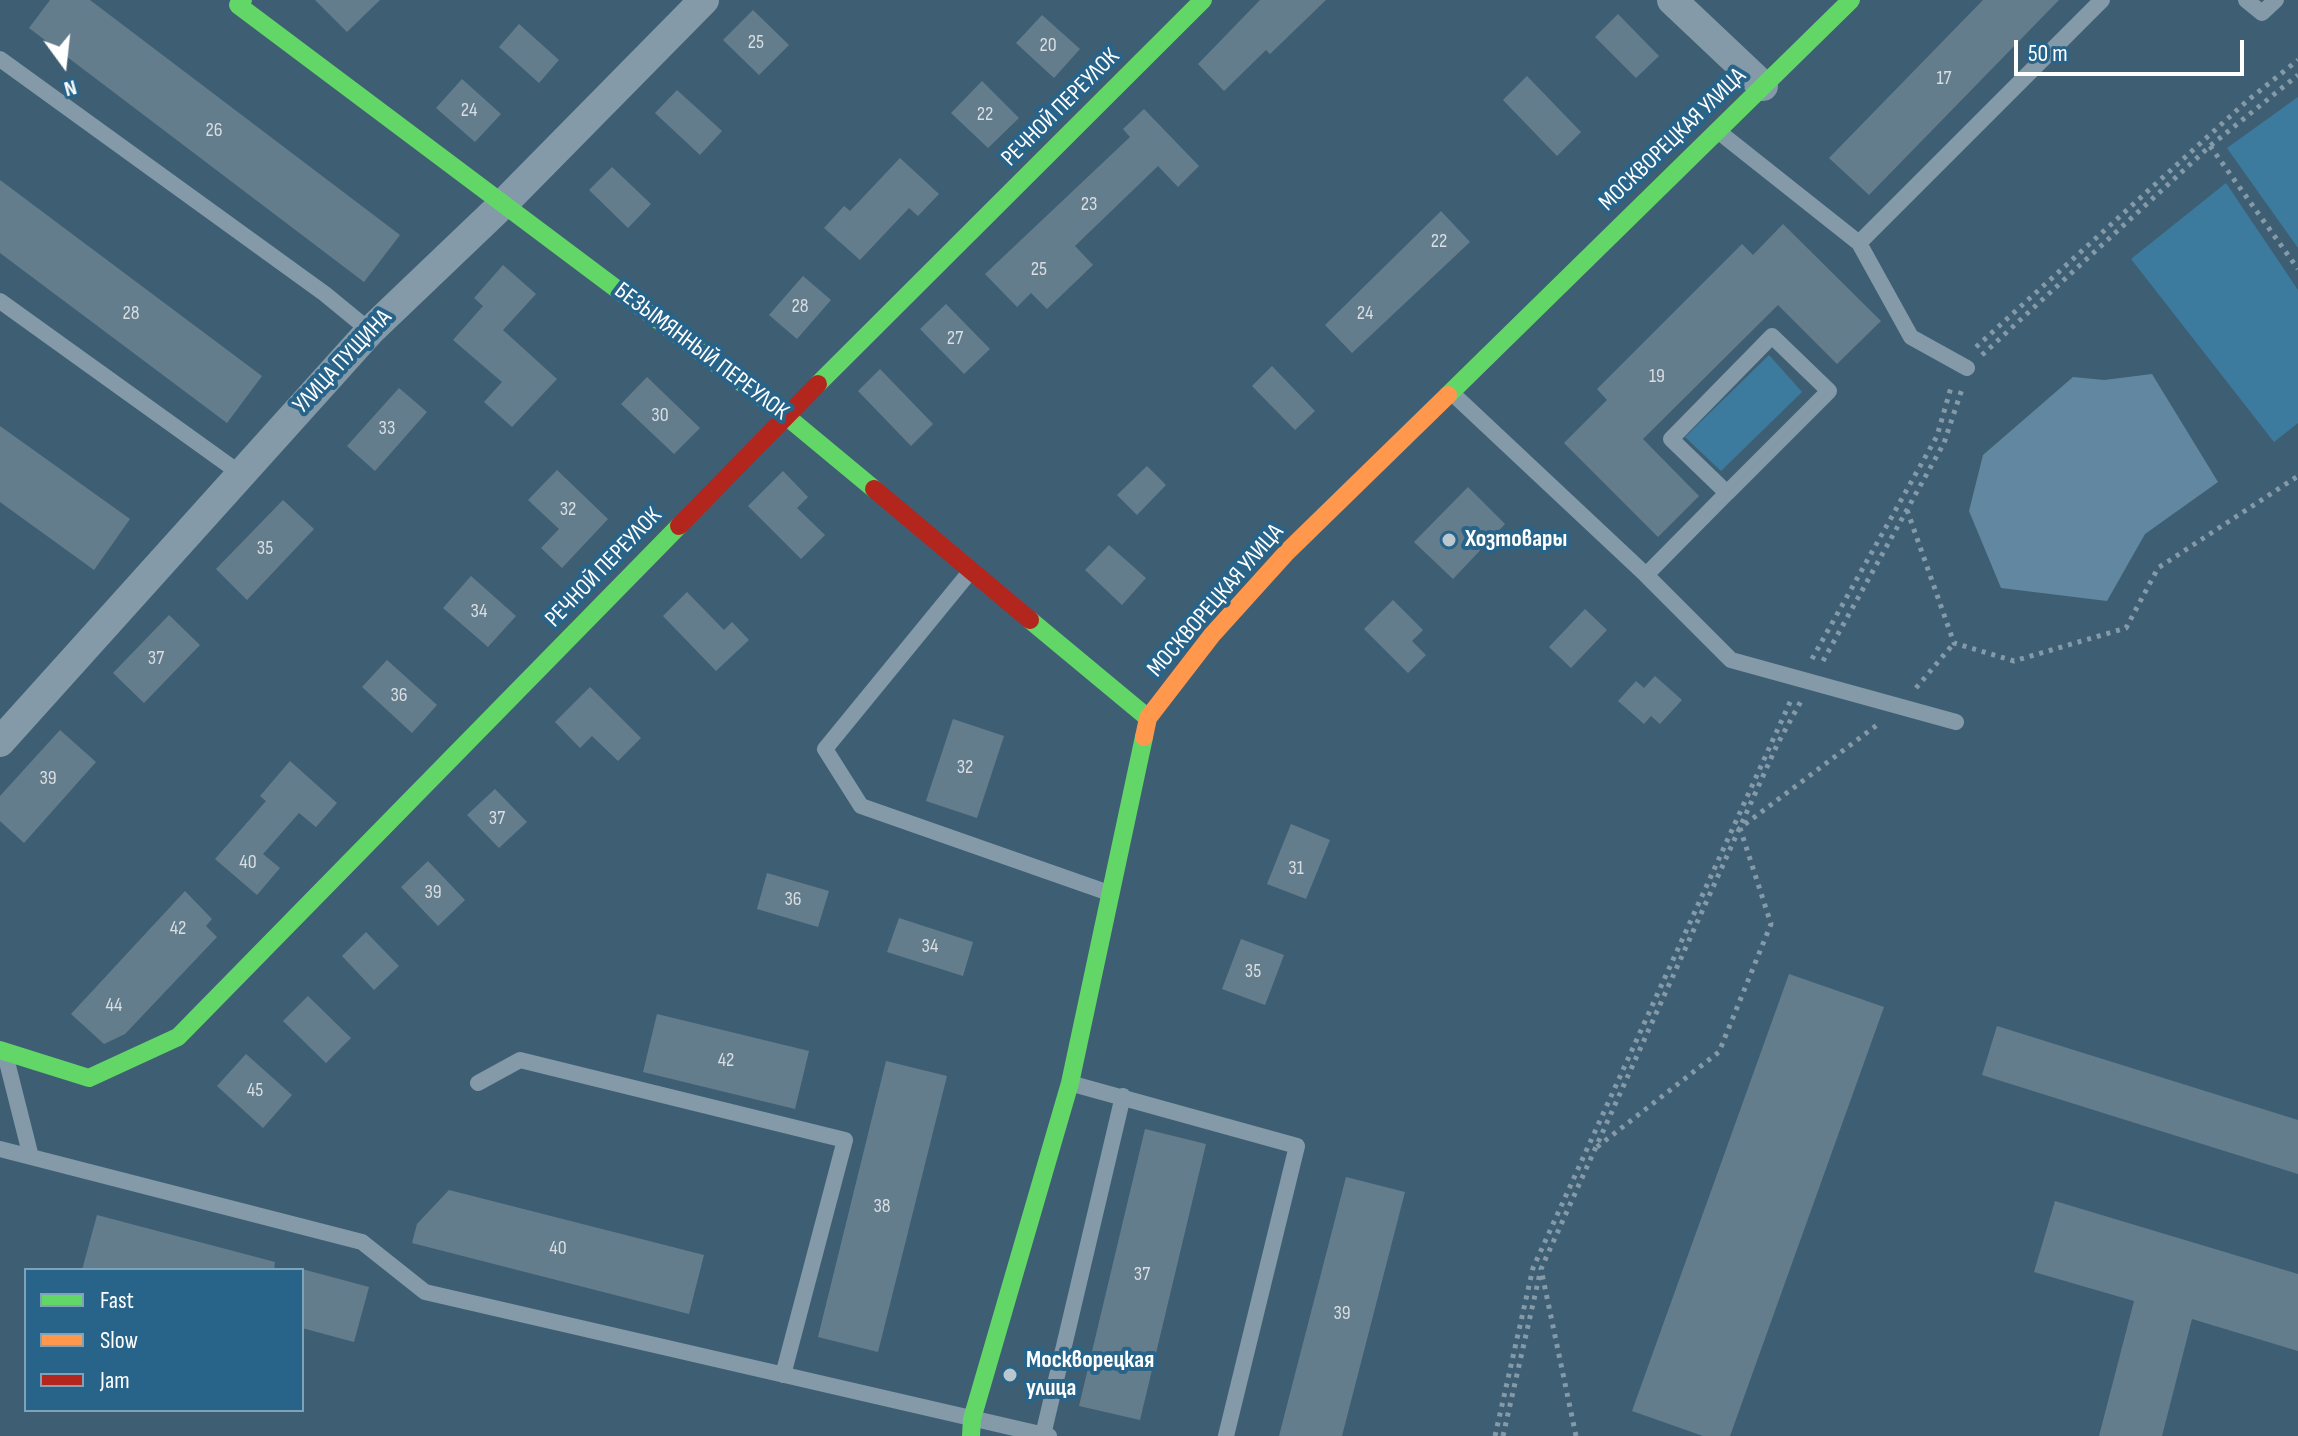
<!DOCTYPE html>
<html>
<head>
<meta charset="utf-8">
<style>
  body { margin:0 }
  #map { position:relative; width:2298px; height:1436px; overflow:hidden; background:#3e5f73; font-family:"Sofia Sans Condensed",sans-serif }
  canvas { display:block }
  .legend { position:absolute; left:24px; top:1268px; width:280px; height:144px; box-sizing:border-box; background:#286489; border:2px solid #7ea2b8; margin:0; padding:10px 14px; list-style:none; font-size:24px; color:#fff }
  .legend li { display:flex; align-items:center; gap:16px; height:40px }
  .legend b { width:40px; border:2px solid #7ea2b8 }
  .north { position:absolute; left:24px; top:24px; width:80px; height:80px; -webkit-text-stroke:6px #286489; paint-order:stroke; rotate:165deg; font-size:22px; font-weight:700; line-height:32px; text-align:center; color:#fff }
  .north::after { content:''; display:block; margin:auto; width:28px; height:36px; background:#fff; clip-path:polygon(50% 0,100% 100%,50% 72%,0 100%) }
  .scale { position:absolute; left:2014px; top:40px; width:230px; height:36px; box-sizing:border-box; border:4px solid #fff; border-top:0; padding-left:10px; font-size:24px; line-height:28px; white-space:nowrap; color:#fff; -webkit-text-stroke:6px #286489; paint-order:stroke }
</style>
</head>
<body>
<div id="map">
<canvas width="2298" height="1436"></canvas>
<ul class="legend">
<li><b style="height:10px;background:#63d668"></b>Fast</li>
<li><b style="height:10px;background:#ff974d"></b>Slow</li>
<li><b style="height:10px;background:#b3261e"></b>Jam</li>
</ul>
<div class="north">N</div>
<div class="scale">50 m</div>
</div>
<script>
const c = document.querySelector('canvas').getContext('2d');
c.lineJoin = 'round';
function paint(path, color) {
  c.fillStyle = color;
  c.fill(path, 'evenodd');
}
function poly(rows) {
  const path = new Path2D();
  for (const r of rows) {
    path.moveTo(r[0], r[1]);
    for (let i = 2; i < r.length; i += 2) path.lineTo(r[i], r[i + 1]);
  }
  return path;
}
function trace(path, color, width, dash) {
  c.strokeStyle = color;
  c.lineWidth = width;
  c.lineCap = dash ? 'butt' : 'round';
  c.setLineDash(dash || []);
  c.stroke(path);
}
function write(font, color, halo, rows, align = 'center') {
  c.font = font + ' "Sofia Sans Condensed",sans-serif';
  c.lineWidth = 8;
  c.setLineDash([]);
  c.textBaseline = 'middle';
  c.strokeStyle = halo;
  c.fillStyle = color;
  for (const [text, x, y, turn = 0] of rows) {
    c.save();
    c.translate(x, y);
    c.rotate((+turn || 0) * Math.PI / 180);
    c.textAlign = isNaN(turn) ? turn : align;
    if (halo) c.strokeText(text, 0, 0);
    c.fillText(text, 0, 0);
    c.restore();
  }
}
const green = poly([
  [2298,97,2298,248,2227,148],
  [2226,183,2298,290,2298,423,2274,442,2131,259],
  [1769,355,1802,392,1721,471,1685,437]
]);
const water = poly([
  [2152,374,2218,482,2145,534,2107,601,2001,588,1969,511,1983,455,2073,377,2104,380]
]);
const building = poly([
  [50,0,90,0,400,235,364,282,29,28],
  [315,0,380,0,347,32],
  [1260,0,1326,0,1270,54,1266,50,1224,91,1198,64],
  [1983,0,2059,0,1869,195,1829,158],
  [753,10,789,45,759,75,723,40],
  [1618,14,1659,56,1636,78,1595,37],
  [1042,15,1080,49,1054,78,1016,43],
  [519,24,559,60,539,83,499,47],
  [1527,76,1581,132,1557,156,1503,100],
  [462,79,501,114,475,142,436,108],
  [982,81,1019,118,988,148,951,113],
  [677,90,722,131,700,155,655,113],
  [1144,109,1199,166,1178,187,1158,166,1075,246,1093,265,1047,309,1031,293,1017,307,985,274,1130,137,1123,129],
  [900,158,939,194,918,216,909,208,860,260,824,228,844,206,850,211],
  [612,167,651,204,628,228,589,190],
  [0,180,262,376,227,423,0,253],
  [1441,211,1470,242,1352,353,1325,325],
  [1783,224,1881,321,1837,364,1778,305,1643,439,1699,496,1658,537,1564,443,1607,400,1597,389,1742,244,1753,255],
  [503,265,536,294,503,330,557,379,512,427,484,402,502,382,453,340,483,306,474,298],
  [803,276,831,300,797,339,769,315],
  [946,304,990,349,964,374,920,329],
  [1272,366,1315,411,1295,430,1252,386],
  [880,369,933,424,911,446,858,391],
  [647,377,700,428,674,454,621,404],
  [399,388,427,412,375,471,347,446],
  [0,426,130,519,94,570,0,502],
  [1147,466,1166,485,1137,515,1117,495],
  [557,470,608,519,562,568,541,548,559,529,528,500],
  [783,471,808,497,797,508,825,535,801,559,748,506],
  [1468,487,1505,524,1453,579,1414,542],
  [283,500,314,529,247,600,216,569],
  [1109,545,1146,578,1122,605,1085,570],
  [471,576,516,616,488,647,443,608],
  [687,592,724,630,732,622,749,640,716,671,663,616],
  [1393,600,1423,630,1412,641,1426,655,1408,673,1364,629],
  [1585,609,1607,630,1571,668,1549,647],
  [169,615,200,645,144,703,113,673],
  [387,660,437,705,412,733,362,687],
  [1655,676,1682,700,1660,724,1651,716,1644,724,1618,701,1636,681,1644,688],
  [590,687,641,738,618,761,592,736,580,748,555,722],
  [953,719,1004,736,977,818,926,801],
  [60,730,96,762,24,843,0,821,0,796],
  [290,761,337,803,316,827,299,813,263,854,280,868,257,895,215,859,266,801,260,796],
  [495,789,527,822,499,848,467,815],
  [1291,824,1330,840,1306,899,1267,884],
  [428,861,465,900,438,926,401,887],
  [767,873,829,891,818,927,757,909],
  [185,891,212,919,206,926,217,937,125,1034,104,1044,71,1014],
  [899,918,973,942,963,976,887,952],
  [366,932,399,966,374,990,342,956],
  [1241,939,1284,955,1265,1005,1222,989],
  [1789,974,1884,1007,1730,1436,1703,1436,1632,1411],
  [308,996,351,1038,326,1063,283,1021],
  [657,1014,809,1051,795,1109,643,1072],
  [1997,1026,2298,1120,2298,1174,1982,1075],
  [246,1054,292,1095,263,1128,217,1086],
  [886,1061,947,1076,878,1352,818,1337],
  [1145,1129,1206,1144,1140,1420,1079,1406],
  [1346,1177,1405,1192,1342,1436,1279,1436],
  [449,1190,704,1255,689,1314,412,1243,417,1224],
  [2055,1201,2298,1274,2298,1351,2192,1319,2162,1436,2099,1436,2134,1301,2034,1272],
  [97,1215,275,1262,274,1270,82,1270],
  [302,1269,369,1287,354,1342,302,1328]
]);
const path = poly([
  [2210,146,2298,269],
  [1976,347,2247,101,2298,60],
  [1982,355,2210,146,2298,75],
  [1907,510,1954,643,2014,661,2126,628,2158,568,2298,476],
  [1812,659,1937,436,1952,384],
  [1823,661,1944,443,1962,389],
  [1916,688,1954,643],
  [1597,1147,1719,1052,1771,924,1740,828,1877,725],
  [1495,1436,1533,1268,1791,700],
  [1503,1436,1540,1273],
  [1576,1436,1541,1269,1777,745,1801,701]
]);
const lane = poly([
  [2246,0,2262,13,2276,0],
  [0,59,325,294,370,331],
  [1719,132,1859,243,2102,0],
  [1859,243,1911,337,1967,368],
  [0,301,241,474],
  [1453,394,1646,575,1727,493,1671,439,1772,336,1829,391,1727,493],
  [969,573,825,749,861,806,1109,893],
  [1646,575,1731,660,1956,722],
  [6,1058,31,1157],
  [478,1083,520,1060,845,1140,783,1375],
  [1073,1084,1297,1146,1226,1436],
  [0,1149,362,1242,425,1292,1049,1436],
  [1043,1435,1123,1096]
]);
const street = poly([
  [1672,0,1763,86],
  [0,742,370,331,503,204,704,0]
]);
const fast = poly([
  [243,0,238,5,786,416,874,489],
  [818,384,1203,0],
  [1448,395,1851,0],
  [1030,620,1148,718],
  [0,1050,89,1078,178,1037,679,526],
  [971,1436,972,1419,1070,1083,1144,737]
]);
const slow = poly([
  [1144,737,1148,718,1212,635,1287,552,1448,395]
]);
const jam = poly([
  [874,489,1030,620],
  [679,526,818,384]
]);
const markers = [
  [1449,540,8,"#bbc7ce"],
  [1010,1375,8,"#bbc7ce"]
];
const numberNames = [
  ["25",756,43],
  ["20",1048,46],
  ["17",1944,79],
  ["24",469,111],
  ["22",985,115],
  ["26",214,131],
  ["23",1089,205],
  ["22",1439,242],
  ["25",1039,270],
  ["28",800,307],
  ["28",131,314],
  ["24",1365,314],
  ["27",955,339],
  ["19",1657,377],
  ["30",660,416],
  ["33",387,429],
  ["32",568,510],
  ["35",265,549],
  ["34",479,612],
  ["37",156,659],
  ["36",399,696],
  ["32",965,768],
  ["39",48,779],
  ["37",497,819],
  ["40",248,863],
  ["31",1296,869],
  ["39",433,893],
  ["36",793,900],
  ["42",178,929],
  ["34",930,947],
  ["35",1253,972],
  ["44",114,1006],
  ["42",726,1061],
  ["45",255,1091],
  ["38",882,1207],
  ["40",558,1249],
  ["37",1142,1275],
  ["39",1342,1314]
];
const streetNames = [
  ["РЕЧНОЙ ПЕРЕУЛОК",1061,108,-45],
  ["МОСКВОРЕЦКАЯ УЛИЦА",1673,140,-44],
  ["БЕЗЫМЯННЫЙ ПЕРЕУЛОК",701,352,37],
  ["УЛИЦА ПУЩИНА",343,362,-47],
  ["РЕЧНОЙ ПЕРЕУЛОК",604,568,-46],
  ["МОСКВОРЕЦКАЯ УЛИЦА",1216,601,-49]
];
const poiNames = [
  ["Хозтовары",1465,540],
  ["Москворецкая",1026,1361],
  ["улица",1026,1389]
];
paint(green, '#3c7b9e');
paint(water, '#6188a0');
paint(building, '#647d8c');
trace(path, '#859aa8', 5, [4, 6]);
trace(lane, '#859aa8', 16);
trace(street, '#859aa8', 30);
trace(fast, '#63d668', 18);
trace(slow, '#ff974d', 18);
trace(jam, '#b3261e', 18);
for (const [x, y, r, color] of markers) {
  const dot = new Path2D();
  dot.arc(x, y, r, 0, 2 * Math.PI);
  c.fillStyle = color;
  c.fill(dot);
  trace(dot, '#286489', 3);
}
write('20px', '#d8dee2', null, numberNames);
write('24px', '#fff', '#286489', streetNames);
write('bold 24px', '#fff', '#286489', poiNames, 'left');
</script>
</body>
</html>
